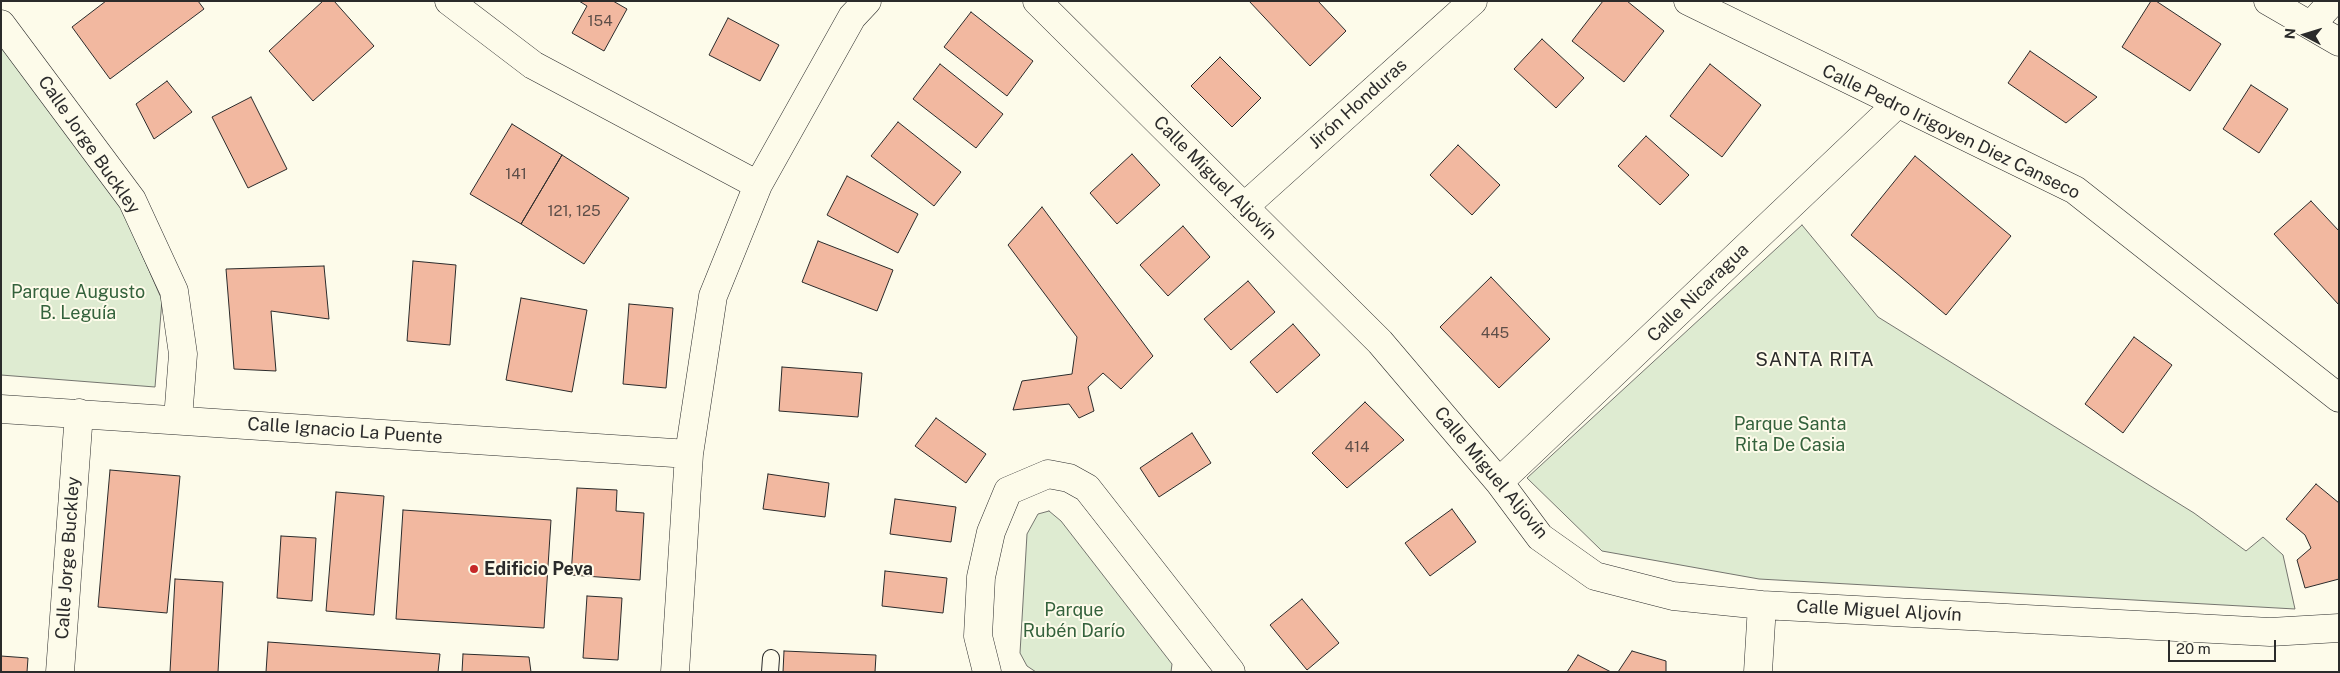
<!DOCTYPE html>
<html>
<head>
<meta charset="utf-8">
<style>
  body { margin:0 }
  #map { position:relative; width:2340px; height:673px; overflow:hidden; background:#fdfbea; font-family:"Public Sans",sans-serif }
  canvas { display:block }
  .frame { position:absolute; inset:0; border:2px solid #2b2b2b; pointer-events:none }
  .north { position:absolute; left:2280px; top:10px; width:50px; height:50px; -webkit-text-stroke:4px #fdfbea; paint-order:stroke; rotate:275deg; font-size:14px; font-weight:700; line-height:20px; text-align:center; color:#2b2b2b }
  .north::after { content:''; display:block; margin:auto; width:18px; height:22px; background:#2b2b2b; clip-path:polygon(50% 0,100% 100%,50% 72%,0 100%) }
  .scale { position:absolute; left:2168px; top:640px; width:108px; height:22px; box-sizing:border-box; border:2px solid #2b2b2b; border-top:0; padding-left:6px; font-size:15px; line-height:18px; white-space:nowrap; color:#2b2b2b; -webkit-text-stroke:4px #fdfbea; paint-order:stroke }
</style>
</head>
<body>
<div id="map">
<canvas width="2340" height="673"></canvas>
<div class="frame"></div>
<div class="north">N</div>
<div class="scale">20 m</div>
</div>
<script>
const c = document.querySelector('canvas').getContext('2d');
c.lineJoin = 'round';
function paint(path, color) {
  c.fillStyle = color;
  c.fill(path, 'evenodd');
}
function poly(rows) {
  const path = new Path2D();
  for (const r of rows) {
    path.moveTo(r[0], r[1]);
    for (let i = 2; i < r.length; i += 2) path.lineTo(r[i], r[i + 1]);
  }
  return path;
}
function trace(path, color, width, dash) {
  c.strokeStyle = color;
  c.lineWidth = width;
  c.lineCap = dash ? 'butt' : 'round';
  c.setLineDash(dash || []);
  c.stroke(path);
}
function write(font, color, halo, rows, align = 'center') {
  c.font = font + ' "Public Sans",sans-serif';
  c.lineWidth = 4;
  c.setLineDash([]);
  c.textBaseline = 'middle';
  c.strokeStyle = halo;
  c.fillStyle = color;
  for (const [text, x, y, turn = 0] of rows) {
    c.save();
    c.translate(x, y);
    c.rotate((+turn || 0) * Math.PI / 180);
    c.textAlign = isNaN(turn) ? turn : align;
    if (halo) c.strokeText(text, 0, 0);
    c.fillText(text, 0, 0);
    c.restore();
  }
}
const green = poly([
  [1,45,122,209,162,300,155,387,1,375,1,45],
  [1802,225,1878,317,2194,513,2246,551,2263,537,2283,555,2295,609,1759,579,1602,551,1527,478,1802,225],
  [1049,511,1061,521,1172,664,1171,672,1036,672,1027,666,1020,653,1027,534,1038,514,1049,511]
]);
const building = poly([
  [106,1,198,1,204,9,110,79,72,27,106,1],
  [323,1,334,1,374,46,313,101,269,51,323,1],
  [579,1,613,1,627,9,604,51,572,33,587,6,579,1],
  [1249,1,1318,1,1346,31,1310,66,1249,1],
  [1603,1,1627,1,1664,31,1624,82,1572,41,1603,1],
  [2151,1,2156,1,2221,44,2190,91,2122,47,2151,1],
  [971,12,1033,61,1007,96,944,47,971,12],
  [728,18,779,45,760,81,709,55,728,18],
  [1542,39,1584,78,1556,108,1514,69,1542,39],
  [2030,51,2097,97,2066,123,2008,83,2030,51],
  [1220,57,1261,98,1232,127,1191,86,1220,57],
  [940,64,1003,114,976,148,913,99,940,64],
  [1710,64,1761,105,1722,157,1670,116,1710,64],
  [167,81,192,112,154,139,136,104,167,81],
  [2251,85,2288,109,2259,153,2223,129,2251,85],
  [251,97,287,169,248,188,212,117,251,97],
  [898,122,961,172,934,206,871,156,898,122],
  [512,124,562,155,521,224,470,194,512,124],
  [1646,136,1689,175,1660,205,1618,166,1646,136],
  [1458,145,1500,185,1472,215,1430,175,1458,145],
  [1132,154,1160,185,1117,224,1090,193,1132,154],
  [562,155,629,198,584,264,521,224,562,155],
  [1915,156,2011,236,1946,315,1851,235,1915,156],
  [847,176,918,214,898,253,827,215,847,176],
  [2311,201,2339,231,2339,305,2274,234,2311,201],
  [1042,207,1153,356,1121,389,1103,373,1088,387,1094,411,1079,418,1069,404,1013,410,1022,381,1072,374,1077,337,1008,245,1042,207],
  [1183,226,1210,257,1168,296,1140,265,1183,226],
  [818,241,893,270,877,311,802,282,818,241],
  [413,261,456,265,450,345,407,341,413,261],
  [324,266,329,319,271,311,276,371,234,369,226,269,324,266],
  [1491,277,1550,339,1499,388,1440,327,1491,277],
  [1248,281,1275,312,1231,350,1204,319,1248,281],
  [521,298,587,310,572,392,506,380,521,298],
  [629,304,673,308,666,388,623,384,629,304],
  [1293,324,1320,355,1277,393,1250,362,1293,324],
  [2134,337,2172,365,2123,433,2085,404,2134,337],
  [782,367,862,373,858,417,779,411,782,367],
  [1365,402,1404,440,1347,488,1312,453,1365,402],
  [936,418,986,454,966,483,915,446,936,418],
  [1192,433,1211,463,1159,497,1140,468,1192,433],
  [110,470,180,476,167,613,98,607,110,470],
  [768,474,829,483,825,517,763,509,768,474],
  [2316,484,2339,503,2339,579,2305,588,2297,560,2311,548,2305,535,2286,519,2316,484],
  [577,488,617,490,616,511,644,513,640,580,571,575,577,488],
  [336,492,384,496,374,615,326,611,336,492],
  [895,499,956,507,951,542,890,534,895,499],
  [1452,509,1476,542,1430,576,1405,543,1452,509],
  [403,510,551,520,544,628,396,619,403,510],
  [281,536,316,538,312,601,277,598,281,536],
  [885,571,947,578,943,613,882,606,885,571],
  [175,579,223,582,218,672,170,672,175,579],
  [587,596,622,598,618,660,583,658,587,596],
  [1302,599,1339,643,1307,670,1270,625,1302,599],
  [268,642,440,654,438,672,266,672,268,642],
  [784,651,876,655,875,672,783,672,784,651],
  [1632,651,1666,661,1666,672,1618,672,1632,651],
  [463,654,529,657,531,672,462,672,463,654],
  [1578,655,1611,672,1567,672,1578,655],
  [1,656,28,658,27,672,1,672,1,656]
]);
const lane = poly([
  [770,672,771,658]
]);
const street = poly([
  [449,1,533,65,758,185],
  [1037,1,1380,342,1499,482,1540,537,1595,576,1673,596,1762,605,2270,632,2339,628],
  [1688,1,2075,190,2339,398],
  [2268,1,2339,42],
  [1,24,132,200,174,291,183,354,178,419],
  [2311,25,2333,1],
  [1244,207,1473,1],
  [1,409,689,454],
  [1499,482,1897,104],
  [60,672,79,413],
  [675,672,689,454,713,296,758,185,852,17,867,1],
  [987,672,978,636,981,577,991,532,1008,491,1048,474,1069,478,1087,488,1231,672],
  [1758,672,1762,605]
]);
const markers = [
  [474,569,5,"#c62828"]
];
const numberNames = [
  ["154",600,21],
  ["141",516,174],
  ["121, 125",574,211],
  ["445",1495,333],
  ["414",1357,447]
];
const streetNames = [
  ["Jirón Honduras",1358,104,-42],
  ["Calle Pedro Irigoyen Diez Canseco",1951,132,26],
  ["Calle Jorge Buckley",89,145,55],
  ["Calle Miguel Aljovín",1215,178,45],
  ["Calle Nicaragua",1698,293,-44],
  ["Calle Ignacio La Puente",345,431,4],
  ["Calle Miguel Aljovín",1491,473,50],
  ["Calle Jorge Buckley",68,558,-86],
  ["Calle Miguel Aljovín",1879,611,3]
];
const parkNames = [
  ["Parque Augusto",78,292],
  ["B. Leguía",78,313],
  ["Parque Santa",1790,424],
  ["Rita De Casia",1790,445],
  ["Parque",1074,610],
  ["Rubén Darío",1074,631]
];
const poiNames = [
  ["Edificio Peva",484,569]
];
const neighbourhoodNames = [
  ["SANTA RITA",1815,360]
];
paint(green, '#deebd1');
trace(green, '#74746e', 1);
paint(building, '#f2b8a0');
trace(building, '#2b2b2b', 1);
trace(lane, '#2b2b2b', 18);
trace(street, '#2b2b2b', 29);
trace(lane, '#fdfbea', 16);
trace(street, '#fdfbea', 28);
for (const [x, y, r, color] of markers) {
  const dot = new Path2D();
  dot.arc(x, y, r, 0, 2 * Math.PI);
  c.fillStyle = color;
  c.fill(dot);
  trace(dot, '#fdfbea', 2);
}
write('15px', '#5d4e48', null, numberNames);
write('18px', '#2b2b2b', '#fdfbea', streetNames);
write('18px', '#34623c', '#fdfbea', parkNames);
write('bold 18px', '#2b2b2b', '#fdfbea', poiNames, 'left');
c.letterSpacing = '1px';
write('19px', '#2b2b2b', '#fdfbea', neighbourhoodNames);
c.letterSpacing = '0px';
</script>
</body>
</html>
